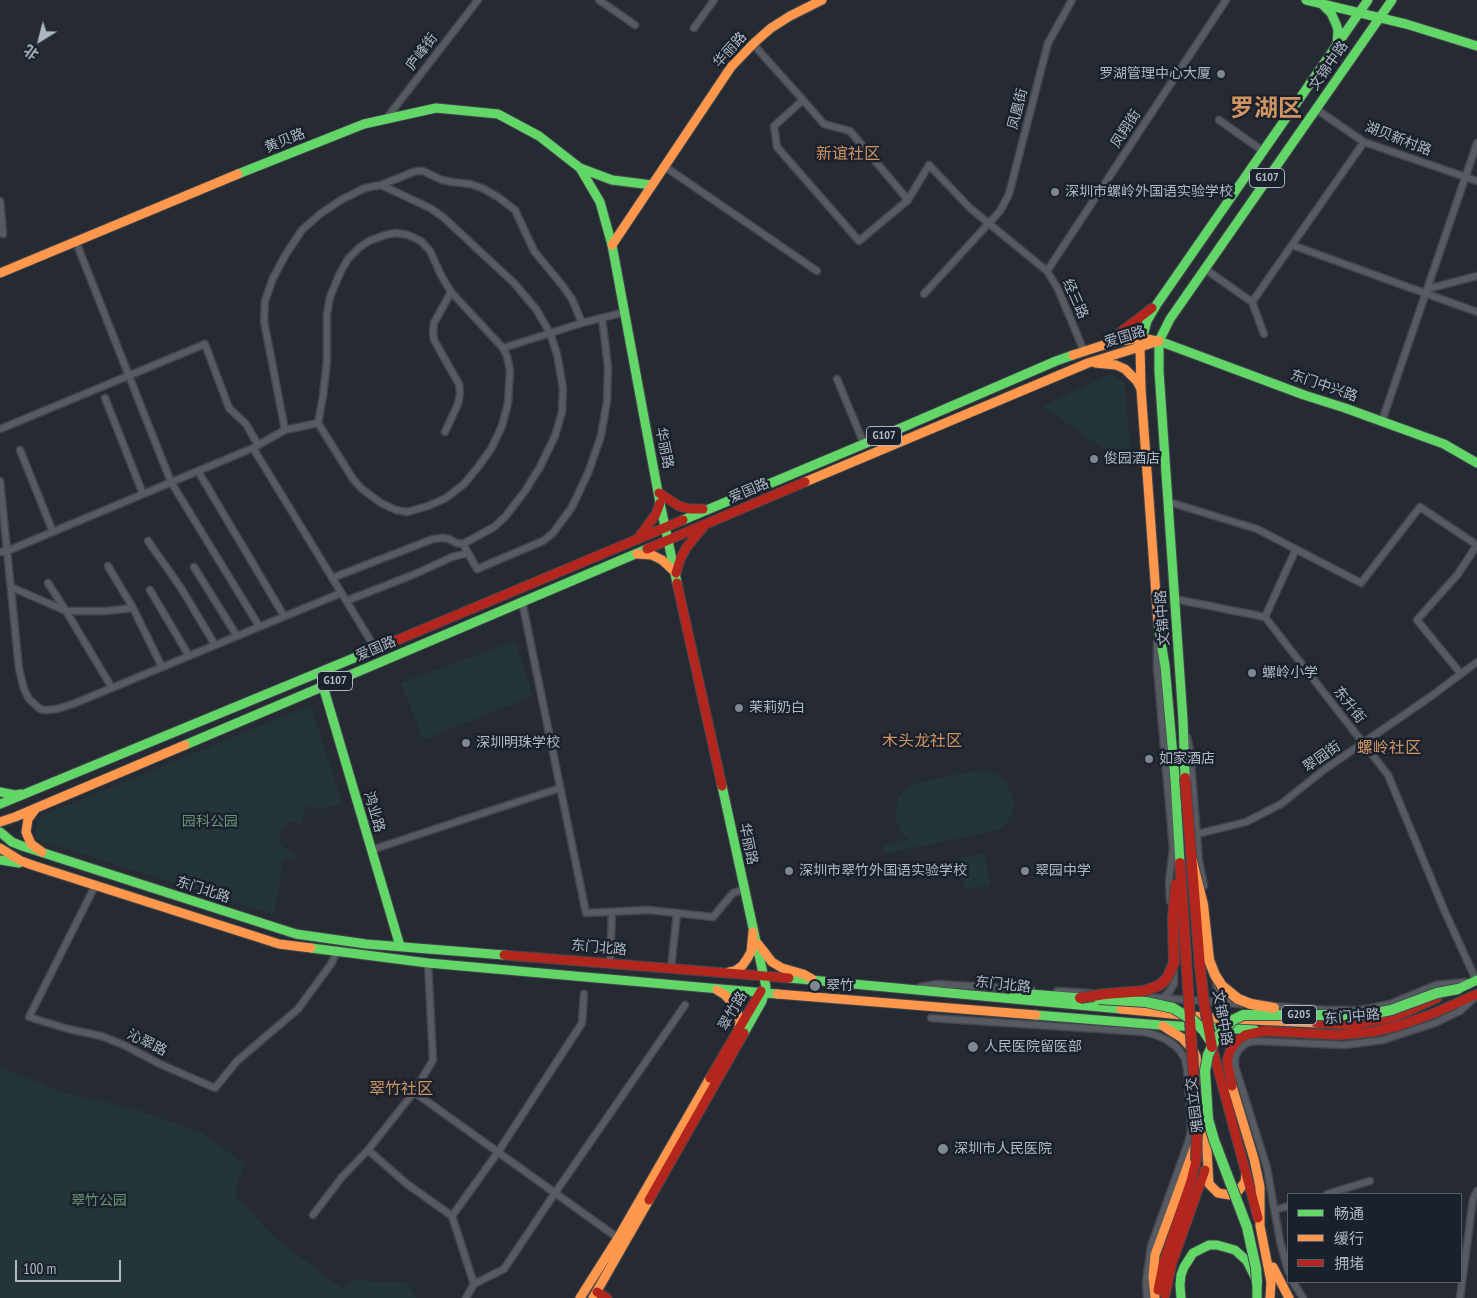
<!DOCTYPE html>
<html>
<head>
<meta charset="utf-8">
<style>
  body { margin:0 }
  #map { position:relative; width:1477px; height:1298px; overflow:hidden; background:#262b33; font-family:"PT Sans Narrow","Noto Sans SC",sans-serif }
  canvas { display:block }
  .legend { position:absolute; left:1287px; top:1193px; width:175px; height:90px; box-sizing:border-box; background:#1a212d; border:1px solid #565d6a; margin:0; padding:6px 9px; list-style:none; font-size:15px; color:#b0b7c5 }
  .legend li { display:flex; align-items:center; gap:10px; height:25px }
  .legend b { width:25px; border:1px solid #565d6a }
  .north { position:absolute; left:15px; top:15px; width:50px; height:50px; -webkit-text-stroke:4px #1a212d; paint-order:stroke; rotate:216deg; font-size:14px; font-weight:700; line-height:20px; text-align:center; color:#b0b7c5 }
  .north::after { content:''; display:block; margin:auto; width:18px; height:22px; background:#b0b7c5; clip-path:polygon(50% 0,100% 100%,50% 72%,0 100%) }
  .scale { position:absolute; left:15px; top:1260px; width:106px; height:22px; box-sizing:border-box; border:2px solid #b0b7c5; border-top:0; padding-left:6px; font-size:15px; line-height:18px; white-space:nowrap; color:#b0b7c5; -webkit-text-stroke:4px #1a212d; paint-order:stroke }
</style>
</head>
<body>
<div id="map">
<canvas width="1477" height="1298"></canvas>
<ul class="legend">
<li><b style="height:6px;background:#63d668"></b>畅通</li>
<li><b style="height:6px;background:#ff974d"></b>缓行</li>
<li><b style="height:6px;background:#b3261e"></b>拥堵</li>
</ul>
<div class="north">北</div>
<div class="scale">100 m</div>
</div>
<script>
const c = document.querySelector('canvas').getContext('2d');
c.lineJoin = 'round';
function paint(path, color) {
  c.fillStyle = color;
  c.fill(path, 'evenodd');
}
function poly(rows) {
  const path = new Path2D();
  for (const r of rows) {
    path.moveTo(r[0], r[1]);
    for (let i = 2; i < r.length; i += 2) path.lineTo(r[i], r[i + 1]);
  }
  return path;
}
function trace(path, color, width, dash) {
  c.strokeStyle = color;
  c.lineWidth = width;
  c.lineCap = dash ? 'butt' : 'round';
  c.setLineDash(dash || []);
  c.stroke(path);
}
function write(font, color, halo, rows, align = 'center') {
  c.font = font + ' "PT Sans Narrow","Noto Sans SC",sans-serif';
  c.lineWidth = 5;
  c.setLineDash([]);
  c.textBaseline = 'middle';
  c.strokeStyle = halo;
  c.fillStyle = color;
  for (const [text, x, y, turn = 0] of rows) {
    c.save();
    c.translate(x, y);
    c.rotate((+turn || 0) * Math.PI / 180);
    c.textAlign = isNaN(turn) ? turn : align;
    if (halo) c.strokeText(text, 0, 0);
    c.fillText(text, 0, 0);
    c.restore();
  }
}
const green = poly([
  [1111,374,1125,384,1132,468,1042,406],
  [515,641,533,696,423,740,401,683],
  [311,705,342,804,319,810,307,805,301,824,289,822,282,829,279,843,285,849,294,853,296,859,284,859,281,866,281,875,274,915,35,839,37,818],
  [975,771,986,771,998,775,1004,780,1012,795,1014,800,1013,811,1008,821,1000,830,883,854,885,845,908,839,902,834,895,818,898,798,906,788,912,784],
  [985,853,990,886,964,889,959,858],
  [3,1068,59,1091,141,1111,200,1132,245,1164,238,1181,235,1196,278,1240,342,1289,356,1280,408,1283,416,1298,0,1298,0,1069]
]);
const street = poly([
  [599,0,635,25],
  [694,28,714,0],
  [753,44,803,100,824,124,850,131,908,200,859,241,777,147,774,126,803,100],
  [1316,109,1364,142,1477,181],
  [386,119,478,0],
  [1219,120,1263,151],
  [664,166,817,271],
  [908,200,929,165,970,208,1047,271,1058,289,1084,351],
  [0,201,3,234],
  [396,233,408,235,421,241,430,251,441,275,451,292,503,348,507,356,510,371,508,403,502,426,491,449,478,467,464,484,446,498,428,506,407,512,396,510,381,503,362,489,353,479,318,423,323,396,327,360,327,314,330,297,340,273,348,259,360,247,369,241,385,235,396,233],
  [76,242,171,482,259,626],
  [1292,245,1477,312],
  [1205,269,1252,302,1264,334],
  [1047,271,1226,0],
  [1427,289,1477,276],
  [924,294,1000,211,1009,194,1048,43,1072,0],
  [1252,302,1364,142],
  [503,348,582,323,625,312],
  [837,379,864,444],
  [105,398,143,494],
  [1382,421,1477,143],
  [0,429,205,344,229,408,246,424,258,445],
  [285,430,264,321,265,301,273,278,286,254,302,230,320,214,341,200,365,188,381,185,416,171,423,171,442,180,452,182,470,184,482,188,498,197,515,210,534,251,562,285,572,299,582,323],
  [445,432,458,404,460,393,459,384,434,340,433,331,434,323,451,292],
  [253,448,375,648],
  [20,450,53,532],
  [198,471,284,616],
  [0,481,19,669,24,689,29,699,40,709,46,710,57,709,73,704,341,593],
  [1169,502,1257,529,1361,583,1420,507,1477,545],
  [148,541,181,588,215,645],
  [463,544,477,569,543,541,553,533,572,507,588,473,601,436,607,401,608,367,602,318],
  [0,552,7,551,253,448,285,430,318,423],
  [108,566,133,608,162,667],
  [194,567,237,636],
  [332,578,433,539,443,538,449,539,456,543,463,544,494,527,505,517,525,491,540,467,555,436,562,412,563,388,557,354,550,333,536,309,514,283,443,217,430,208,381,185],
  [48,583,66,611,112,688],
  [11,587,66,611,105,611,133,608],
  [150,590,189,656],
  [1175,599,1265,617,1388,775,1445,912,1476,980,1475,981],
  [346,601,415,574,452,557,468,553],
  [522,601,586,913,649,910,677,913,671,968],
  [1265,617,1296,549],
  [1157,642,1157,668,1173,848,1169,881,1170,901],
  [1461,674,1417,620,1458,574,1477,545],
  [1187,737,1190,750,1199,861,1204,886],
  [1197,834,1246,822,1281,804,1325,769,1430,697,1477,662],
  [371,850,560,788],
  [95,886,29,1017,68,1029,101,1036,124,1045,160,1064,215,1088,237,1061,298,1009,331,964,337,952],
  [677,913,713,917,733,893,744,889],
  [610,963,612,912],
  [1216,980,1217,991,1220,995,1227,1001],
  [920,987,938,984,1032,990],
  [1057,991,1090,993],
  [1135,996,1242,1004],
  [1163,998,1169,992,1174,984,1174,966],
  [1272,1006,1327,1010,1361,1010,1390,1004,1436,985,1465,982],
  [931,1018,1144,1032,1156,1035,1167,1040,1174,1045,1180,1051,1185,1059,1187,1070,1191,1120,1191,1131,1188,1143,1151,1246,1146,1282,1147,1298],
  [414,1092,618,1238],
  [368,1150,407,1184,452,1216,474,1284],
  [1327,1194,1370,1181],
  [1275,1210,1288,1206],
  [313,1215,342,1177,368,1150,414,1092,433,1060,428,963],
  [452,1216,498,1152,582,1023,584,994],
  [1288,1271,1280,1241,1267,1168,1235,1066,1235,1058,1238,1051,1244,1045,1249,1042,1256,1041,1344,1045,1383,1040,1435,1023,1460,1011,1473,999],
  [1293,1282,1303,1298],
  [466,1298,474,1284,504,1269,555,1193,685,1005],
  [1460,1298,1473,1199,1477,1191]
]);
const fast = poly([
  [1306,0,1406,24,1477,46],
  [1323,5,1331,13,1336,24,1338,30,1337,45],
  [580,168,600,202,612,245,660,503,677,583],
  [238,174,364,124,436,108,498,114,539,136,580,168,612,180,652,185],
  [1159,341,1304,395,1345,408,1444,444,1477,463],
  [1159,341,1159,371,1183,720,1185,778],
  [1159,341,1170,319,1392,0],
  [1141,343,1147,321,1157,304,1368,0],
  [683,520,864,444,1056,361,1073,355],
  [1158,623,1165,666,1175,779,1180,863],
  [323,686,400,946],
  [185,745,647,549],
  [722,786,766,987,762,1001,744,1033],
  [0,792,15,795,21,794],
  [0,804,383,646],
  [0,832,12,842,22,846,296,934,366,944,504,955],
  [0,860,19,863],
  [311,948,428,963,777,994],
  [789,978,1121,1009],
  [1458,989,1477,980],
  [1014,996,1030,994,1080,998],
  [1036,1015,1160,1025,1255,1030],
  [1257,1283,1257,1298],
  [1181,1298,1180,1285,1181,1275,1184,1267,1193,1253,1209,1245,1217,1245,1235,1250,1247,1261,1255,1277]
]);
const slow = poly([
  [612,245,731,67,754,43,771,28,790,16,822,0],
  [0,273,238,174],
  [1140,347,1141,389,1158,623],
  [1073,355,1113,342,1142,338,1157,341],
  [1095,363,1116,365,1125,369,1137,381,1141,389],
  [805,482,1088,363,1159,341],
  [637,554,652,555,662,560,676,573],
  [36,808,28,819,26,832,31,844,42,852],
  [0,822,15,817,185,745],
  [0,848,21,861,35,866,279,944,311,948],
  [758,944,772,962,782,968,803,974,812,979],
  [729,972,735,971,742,966,747,959,751,952,753,932],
  [717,990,725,995,735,1006,740,1021,739,1029],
  [777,994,1036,1015],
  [1121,1009,1213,1018,1316,1023],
  [1163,1026,1182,1038,1193,1050,1196,1056,1206,1135,1209,1184,1218,1193,1230,1195,1236,1194,1245,1182,1246,1174],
  [1232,1086,1254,1159,1260,1187,1260,1226,1271,1282,1270,1298],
  [1273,1267,1289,1298],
  [580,1298,618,1238,710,1078],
  [593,1298,649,1200],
  [1155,1298,1153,1277,1155,1255,1196,1143]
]);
const jam = poly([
  [1109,341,1152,308],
  [659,493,679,506,690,509,703,509],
  [639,537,656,514,660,503],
  [647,549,805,482],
  [676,573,680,560,686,548,704,526],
  [677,583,722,786],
  [383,646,683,520],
  [504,955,789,978],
  [1316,1023,1352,1025,1394,1017,1437,998],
  [1212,1047,1258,1218],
  [710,1078,761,991],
  [1232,1086,1227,1061,1230,1051,1237,1041,1245,1035,1264,1031,1339,1035,1372,1032,1398,1026,1432,1014,1477,994],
  [649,1200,744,1033],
  [1158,1290,1164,1261,1191,1181,1196,1161],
  [597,1292,607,1298],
  [1165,1295,1172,1263,1205,1170]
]);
const fastBridge = poly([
  [1099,999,1146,1002,1173,1008,1194,1021,1204,1031,1209,1039],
  [1257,1283,1256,1268,1247,1227,1214,1140,1208,1119,1205,1071,1208,1055,1216,1038,1233,1020,1243,1015,1366,1015,1391,1010,1437,993,1458,989]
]);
const slowBridge = poly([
  [1192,861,1203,905,1209,960,1215,975,1222,986,1238,999,1251,1004,1274,1008]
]);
const jamBridge = poly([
  [1185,778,1200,967,1204,1003,1212,1047],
  [1180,863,1197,1129,1196,1161],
  [1080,998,1105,994,1144,991,1160,985,1167,978,1174,963,1173,918,1176,884]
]);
const markers = [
  [1221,74,5,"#808692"],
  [1055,192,5,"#808692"],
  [1094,459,5,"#808692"],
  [1252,673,5,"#808692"],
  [739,708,5,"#808692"],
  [466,743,5,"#808692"],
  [1149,759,5,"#808692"],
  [789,871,5,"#808692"],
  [1025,871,5,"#808692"],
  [815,986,6,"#808692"],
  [973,1047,6,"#808692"],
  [943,1149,6,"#808692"]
];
const shields = [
  [1267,178,35],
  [884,436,35],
  [335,681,35],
  [1299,1015,35]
];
const shieldNames = [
  ["G107",1267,178],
  ["G107",884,436],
  ["G107",335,681],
  ["G205",1299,1015]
];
const streetNames = [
  ["华丽路",730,50,-48],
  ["庐峰街",422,52,-53],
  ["文锦中路",1329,66,-55],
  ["凤凰街",1018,109,-76],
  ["凤翔街",1126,129,-57],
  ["湖贝新村路",1398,139,21],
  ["黄贝路",285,141,-22],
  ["经三路",1075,299,66],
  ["爱国路",1125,337,-17],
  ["东门中兴路",1324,386,19],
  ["华丽路",664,448,79],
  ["爱国路",749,491,-23],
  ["文锦中路",1163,618,-94],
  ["爱国路",376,649,-23],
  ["东升街",1349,705,52],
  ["翠园街",1322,757,-35],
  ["鸿业路",374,812,74],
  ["华丽路",748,844,78],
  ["东门北路",203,890,18],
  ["东门北路",599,948,5],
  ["东门北路",1003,985,6],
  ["翠竹路",733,1011,-60],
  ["东门中路",1352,1017,-5],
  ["文锦中路",1222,1018,80],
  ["沁翠路",147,1043,26],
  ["雅园立交",1195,1105,-97]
];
const poiNames = [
  ["罗湖管理中心大厦",1211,74,"right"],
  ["深圳市螺岭外国语实验学校",1065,192],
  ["俊园酒店",1104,459],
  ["螺岭小学",1262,673],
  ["茉莉奶白",749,708],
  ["深圳明珠学校",476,743],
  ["如家酒店",1159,759],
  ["深圳市翠竹外国语实验学校",799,871],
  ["翠园中学",1035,871],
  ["翠竹",826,986],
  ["人民医院留医部",984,1047],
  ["深圳市人民医院",954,1149]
];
const parkNames = [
  ["园科公园",210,822],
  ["翠竹公园",99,1201]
];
const quarterNames = [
  ["新谊社区",848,154],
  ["木头龙社区",922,741],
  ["螺岭社区",1389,748],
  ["翠竹社区",401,1089]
];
const townNames = [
  ["罗湖区",1266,109]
];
paint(green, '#233538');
trace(street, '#42464c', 9);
trace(fast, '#42464c', 11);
trace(slow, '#42464c', 11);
trace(jam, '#42464c', 11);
trace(street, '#565a61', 6);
trace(fast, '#63d668', 9);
trace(slow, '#ff974d', 9);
trace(jam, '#b3261e', 9);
trace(fastBridge, '#444850', 12, []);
trace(slowBridge, '#444850', 12, []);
trace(jamBridge, '#444850', 12, []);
trace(fastBridge, '#63d668', 10);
trace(slowBridge, '#ff974d', 10);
trace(jamBridge, '#b3261e', 10);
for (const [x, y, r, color] of markers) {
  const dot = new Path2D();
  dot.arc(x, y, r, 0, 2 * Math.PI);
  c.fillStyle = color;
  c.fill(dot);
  trace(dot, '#1a212d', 2);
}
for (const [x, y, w] of shields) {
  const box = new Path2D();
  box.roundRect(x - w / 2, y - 9.5, w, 19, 4);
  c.fillStyle = '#1a212d';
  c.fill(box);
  trace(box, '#b0b7c5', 1);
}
write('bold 12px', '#b0b7c5', null, shieldNames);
write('14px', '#b0b7c5', '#1a212d', streetNames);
write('14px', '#b0b7c5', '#1a212d', poiNames, 'left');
write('14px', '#689474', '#1a212d', parkNames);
write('16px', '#d09460', '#1a212d', quarterNames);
write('bold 24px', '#d09460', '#1a212d', townNames);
</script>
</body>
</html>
